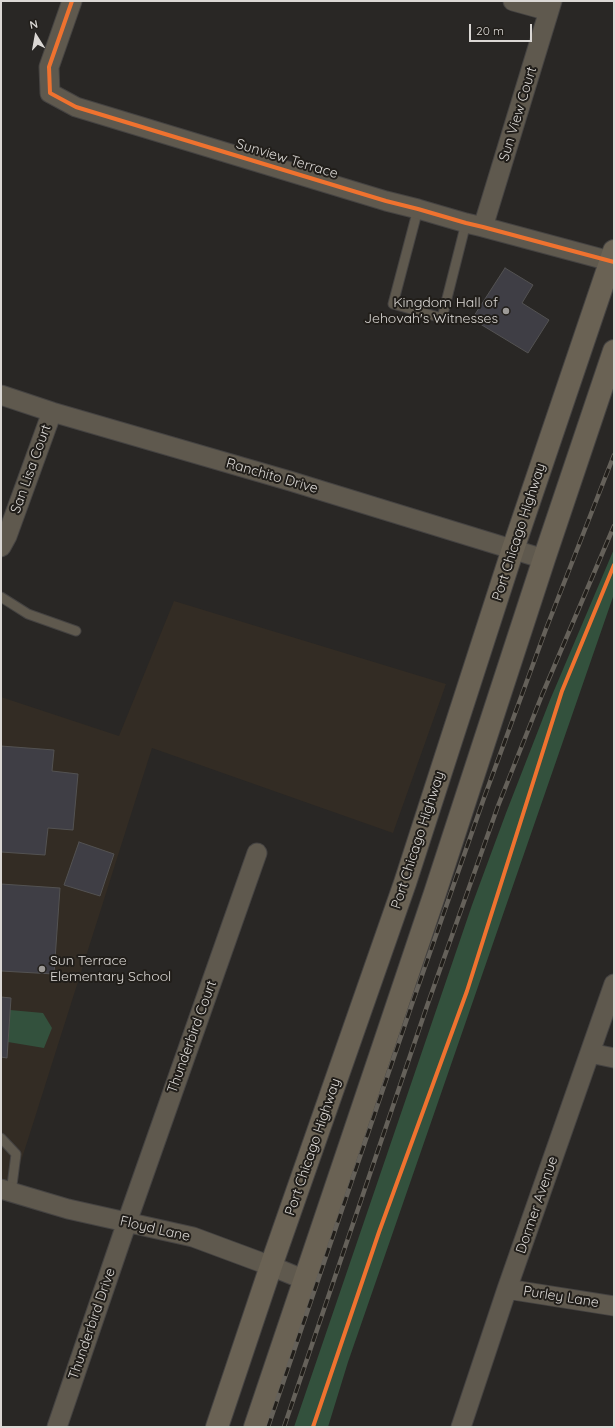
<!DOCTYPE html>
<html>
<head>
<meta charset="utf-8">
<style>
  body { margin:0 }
  #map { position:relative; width:615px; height:1428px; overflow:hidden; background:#292725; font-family:Quicksand,sans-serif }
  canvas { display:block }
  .frame { position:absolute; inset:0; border:2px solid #dbd8d5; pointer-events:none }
  .north { position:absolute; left:16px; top:16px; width:40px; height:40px; -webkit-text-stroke:3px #211e1a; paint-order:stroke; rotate:349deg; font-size:11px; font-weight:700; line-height:16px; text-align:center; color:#dbd8d5 }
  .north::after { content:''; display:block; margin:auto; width:14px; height:18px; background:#dbd8d5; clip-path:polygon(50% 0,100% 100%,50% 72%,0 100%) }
  .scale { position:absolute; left:469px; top:24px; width:63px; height:18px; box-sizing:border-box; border:2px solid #dbd8d5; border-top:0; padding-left:5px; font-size:12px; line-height:14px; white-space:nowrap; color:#dbd8d5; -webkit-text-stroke:3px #211e1a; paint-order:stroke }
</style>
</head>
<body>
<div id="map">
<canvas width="615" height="1428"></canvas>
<div class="frame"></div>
<div class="north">N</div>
<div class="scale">20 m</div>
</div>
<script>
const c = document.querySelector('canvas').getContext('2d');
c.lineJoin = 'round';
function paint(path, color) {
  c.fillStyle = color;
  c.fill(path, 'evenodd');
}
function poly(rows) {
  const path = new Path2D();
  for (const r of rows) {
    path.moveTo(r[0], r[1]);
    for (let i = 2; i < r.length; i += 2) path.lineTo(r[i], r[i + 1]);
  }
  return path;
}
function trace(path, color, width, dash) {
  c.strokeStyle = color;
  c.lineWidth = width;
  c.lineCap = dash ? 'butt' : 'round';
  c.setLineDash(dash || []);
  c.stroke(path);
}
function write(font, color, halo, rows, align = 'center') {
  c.font = font + ' Quicksand,sans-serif';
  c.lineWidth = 4;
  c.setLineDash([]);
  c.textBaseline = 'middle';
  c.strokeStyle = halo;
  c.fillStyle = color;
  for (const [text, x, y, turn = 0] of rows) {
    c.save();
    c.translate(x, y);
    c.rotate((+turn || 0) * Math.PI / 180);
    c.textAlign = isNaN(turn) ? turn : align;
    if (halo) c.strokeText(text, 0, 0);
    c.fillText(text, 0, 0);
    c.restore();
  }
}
const built = poly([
  [174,601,446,684,393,833,152,748,11,1193,1,1189,1,697,119,736]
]);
const green = poly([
  [614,549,614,594,348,1362,328,1427,294,1427,472,905,506,813,550,700],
  [10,1010,43,1013,52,1028,44,1048,8,1042]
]);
const building = poly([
  [505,268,533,285,522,303,549,320,528,353,472,319,505,268],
  [1,746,54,750,52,771,78,774,73,830,48,828,45,855,1,852,1,746],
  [79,842,114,854,100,896,64,885,79,842],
  [1,884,60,888,54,974,1,971,1,884],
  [1,997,11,998,7,1058,1,1057,1,997]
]);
const lane = poly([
  [418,209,393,304,442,318,466,223],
  [1,597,28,614,76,631],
  [1,1138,16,1154,11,1193]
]);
const street = poly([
  [72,1,49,67,50,93,76,107,386,201,418,209,466,223,483,227,614,262],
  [513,1,549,11],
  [483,227,552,1],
  [1,395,52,412,290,481,544,559],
  [1,547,7,536,52,412],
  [590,1053,614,1058],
  [1,1189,68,1209,193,1237,271,1266,305,1280],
  [507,1289,614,1306],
  [57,1427,127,1222,257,853],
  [461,1427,507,1289,614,984]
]);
const primary = poly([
  [217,1427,271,1266,405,883,513,549,614,251],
  [255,1427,435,893,544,559,614,351]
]);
const rail = poly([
  [268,1427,413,1001,484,798,546,629,614,455],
  [284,1427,427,1006,498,806,542,695,614,526]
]);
const cycleway = poly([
  [72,1,49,67,50,93,76,107,386,201,418,209,466,223,483,227,614,262],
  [313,1427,379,1232,467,991,562,691,614,565]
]);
const markers = [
  [506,311,4,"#9d9a97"],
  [42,969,4,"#9d9a97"]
];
const streetNames = [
  ["Sun View Court",518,114,-73],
  ["Sunview Terrace",287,159,17],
  ["San Lisa Court",31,469,-70],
  ["Ranchito Drive",272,476,16],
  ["Port Chicago Highway",519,532,-72],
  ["Port Chicago Highway",418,840,-72],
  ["Thunderbird Court",192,1037,-70],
  ["Port Chicago Highway",313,1147,-71],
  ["Dormer Avenue",537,1205,-71],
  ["Floyd Lane",155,1229,13],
  ["Purley Lane",561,1297,9],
  ["Thunderbird Drive",92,1324,-71]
];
const poiNames = [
  ["Kingdom Hall of",498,303],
  ["Jehovah's Witnesses",498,319],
  ["Sun Terrace",50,961,"left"],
  ["Elementary School",50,977,"left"]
];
paint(built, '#332c24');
paint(green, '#33513d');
paint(building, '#3f3e45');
trace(building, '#535252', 1);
trace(lane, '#454342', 11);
trace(street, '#454342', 21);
trace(primary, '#454342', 24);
trace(lane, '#5f594e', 9);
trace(street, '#5f594e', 19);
trace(primary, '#6a6254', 22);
trace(rail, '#65615a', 4.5);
trace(rail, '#211e1a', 3, [9]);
trace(cycleway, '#ef722f', 4);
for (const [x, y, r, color] of markers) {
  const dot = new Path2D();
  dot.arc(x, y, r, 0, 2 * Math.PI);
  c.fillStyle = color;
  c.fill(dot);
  trace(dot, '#211e1a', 1.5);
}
write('14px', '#dbd8d5', '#211e1a', streetNames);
write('14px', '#dbd8d5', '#211e1a', poiNames, 'right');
</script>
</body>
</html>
